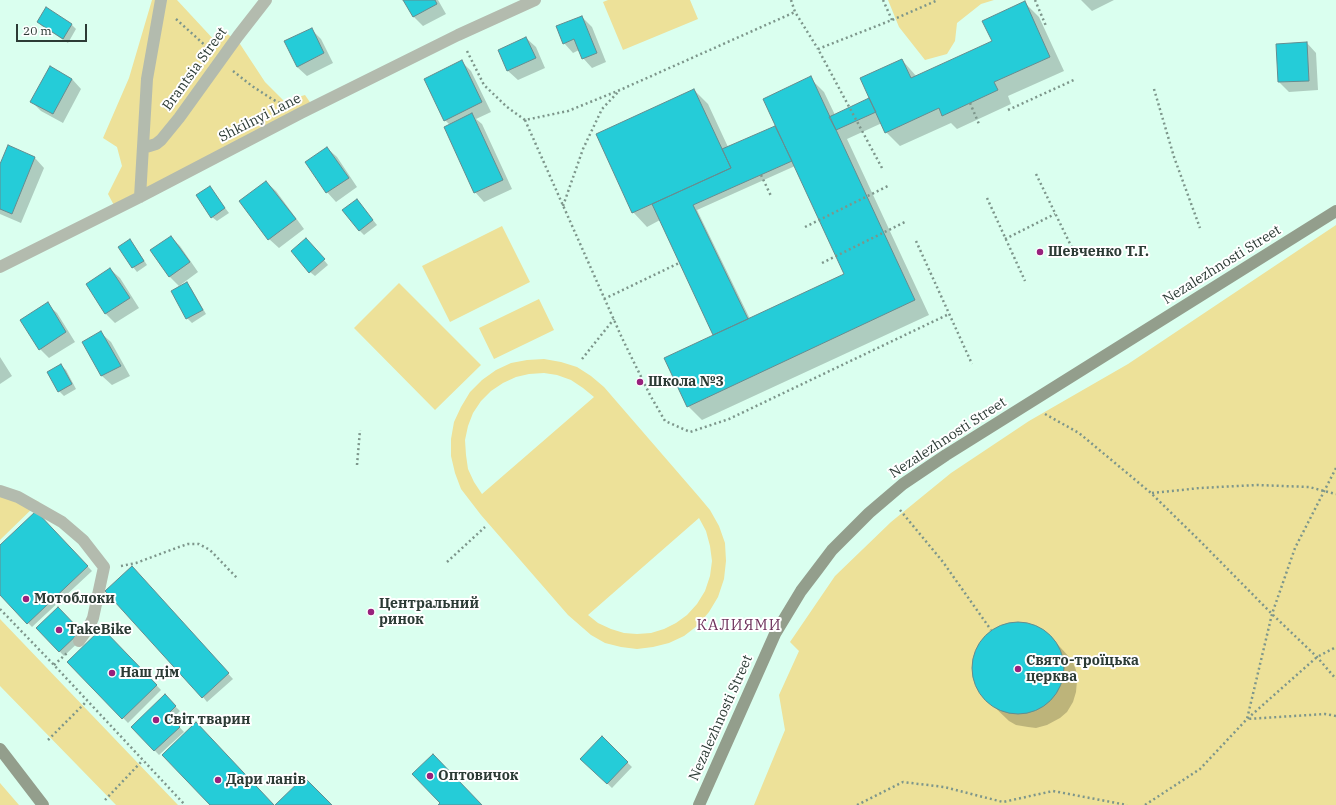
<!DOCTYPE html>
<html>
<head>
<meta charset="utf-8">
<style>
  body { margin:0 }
  #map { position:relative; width:1336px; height:805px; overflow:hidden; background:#daffef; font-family:"IBM Plex Serif",serif }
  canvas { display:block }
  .scale { position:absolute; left:16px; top:24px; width:71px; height:18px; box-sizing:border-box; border:2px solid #2c3b35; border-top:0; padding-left:5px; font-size:12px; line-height:14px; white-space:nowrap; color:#2c3b35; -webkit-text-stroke:3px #fff; paint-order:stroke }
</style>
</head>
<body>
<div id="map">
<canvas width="1336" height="805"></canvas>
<div class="scale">20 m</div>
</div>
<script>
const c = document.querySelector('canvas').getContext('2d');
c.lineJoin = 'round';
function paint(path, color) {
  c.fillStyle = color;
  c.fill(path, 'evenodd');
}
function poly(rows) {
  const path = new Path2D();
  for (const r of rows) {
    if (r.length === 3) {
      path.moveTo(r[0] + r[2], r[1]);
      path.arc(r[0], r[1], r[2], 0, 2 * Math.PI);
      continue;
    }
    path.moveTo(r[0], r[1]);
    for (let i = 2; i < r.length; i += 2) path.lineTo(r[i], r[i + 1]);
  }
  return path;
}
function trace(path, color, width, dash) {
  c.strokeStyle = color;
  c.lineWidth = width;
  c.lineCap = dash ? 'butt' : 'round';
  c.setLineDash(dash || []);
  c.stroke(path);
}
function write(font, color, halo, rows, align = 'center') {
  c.font = font + ' "IBM Plex Serif",serif';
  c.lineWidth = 4;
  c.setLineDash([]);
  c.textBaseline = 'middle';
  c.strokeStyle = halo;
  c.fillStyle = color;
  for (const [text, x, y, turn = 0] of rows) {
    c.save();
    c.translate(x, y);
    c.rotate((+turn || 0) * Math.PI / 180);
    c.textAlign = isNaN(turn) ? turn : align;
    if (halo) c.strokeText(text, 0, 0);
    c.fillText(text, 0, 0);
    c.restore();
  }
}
const green = poly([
  [152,0,177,0,216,42,225,32,240,44,265,82,284,101,305,95,316,111,117,211,108,194,122,166,117,147,103,138,129,78],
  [608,0,690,0,698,19,623,50,603,2],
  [888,0,994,0,981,4,957,23,955,41,947,54,925,60,899,27],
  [1336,225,1336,805,754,805,785,730,779,695,799,651,790,642,835,576,891,522,951,473,1029,421,1128,364],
  [502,226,530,282,450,322,422,266],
  [399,283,481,365,435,410,354,328],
  [539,299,554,330,494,359,479,328],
  [544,359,561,362,577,367,591,376,604,387,700,498,710,510,719,526,725,543,726,561,724,579,718,597,709,612,697,626,684,636,669,643,653,647,637,649,621,647,605,643,591,635,568,615,481,515,461,489,455,473,451,456,451,439,454,422,461,407,470,392,482,380,496,370,511,363,527,360],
  [544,373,557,375,571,380,583,388,594,397,482,494,474,482,468,469,466,455,465,440,468,426,473,413,481,401,491,391,503,383,516,377,529,374],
  [699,518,706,531,710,546,712,561,710,576,705,591,697,604,687,615,676,623,664,629,651,633,637,634,624,633,611,629,598,623,588,615],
  [0,492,22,494,39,502,0,540],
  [0,619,178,805,116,805,0,686],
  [0,783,19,805,0,805]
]);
const shadow = poly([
  [404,0,438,0,446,14,423,26,414,17],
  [1081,0,1114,0,1092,11],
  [1024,2,1039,17,1064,71,1008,96,1011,104,957,129,951,123,900,146,886,132,882,123,847,139,929,315,702,420,688,406,715,335,660,220,647,227,633,212,694,90,708,104,728,147,775,128,779,131,810,78,824,92,835,115,872,102,902,60,917,77,993,42],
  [795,166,846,275,750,319,697,210],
  [46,8,72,25,76,29,68,43,42,26,38,22],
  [582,17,592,27,606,62,592,68,583,58,579,50,573,53,564,43],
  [311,29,321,39,333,63,307,76,297,67],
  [526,38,536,47,545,68,518,80,508,71,499,50],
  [1307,43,1316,53,1318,90,1289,92,1279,82,1277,45],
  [461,61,471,71,491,112,476,119,482,124,512,189,484,202,475,192,450,125,445,120],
  [72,79,81,89,63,123,41,111,32,102],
  [8,147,35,158,44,168,21,223,0,214,0,167],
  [327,148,337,157,357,187,336,202,327,192],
  [266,182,276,191,304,229,279,248,269,239],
  [209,187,229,213,217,221,212,217],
  [361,205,377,225,364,235,360,231],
  [171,237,180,246,198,272,179,286,169,276],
  [130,240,134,245,147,265,137,272,133,267],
  [311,244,328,265,315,276,310,272],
  [110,269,120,278,139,308,115,323,106,314,87,284],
  [187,283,191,288,206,314,192,323,187,318],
  [47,304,57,313,75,342,49,358,40,349],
  [101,333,111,342,130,376,112,385,102,376,84,342],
  [0,357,12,376,0,384],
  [61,365,66,370,76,389,64,396,59,391,49,372],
  [36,512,92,571,32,627,0,594,0,547],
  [136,572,233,679,207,702,203,697],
  [1009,623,1021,623,1036,626,1048,634,1072,660,1076,670,1077,681,1076,692,1073,702,1067,712,1060,718,1047,725,1036,728,1028,727,1016,725,1009,721,985,698,979,691,974,680,973,671,973,662,978,645,984,638,992,631],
  [37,628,85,636,64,656],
  [102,629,161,690,128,723,69,662],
  [165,696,180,711,172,719,184,732,159,755,132,727],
  [602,738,632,767,612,788,582,759]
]);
const building = poly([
  [403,0,435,0,437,4,413,17,403,0],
  [1025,1,1050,57,994,82,998,90,942,116,939,108,885,133,860,78,902,59,911,78,992,41,982,21,1025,1],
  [46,7,72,24,63,39,37,22,46,7],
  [582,16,597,53,582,59,574,39,563,44,556,26,582,16],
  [312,28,324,53,297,67,284,41,312,28],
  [526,37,536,58,507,71,498,50,526,37],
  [1307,42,1309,81,1278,82,1276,44,1307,42],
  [462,60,482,102,444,121,424,79,462,60],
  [50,66,72,79,53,114,30,102,50,66],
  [811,76,915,300,687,407,664,358,844,274,763,99,811,76],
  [694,89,731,168,632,213,596,134,694,89],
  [869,98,876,112,836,130,829,117,869,98],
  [472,113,503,180,474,193,444,127,472,113],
  [775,126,792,161,693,205,748,319,713,335,652,204,731,168,722,149,775,126],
  [8,145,35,157,12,214,0,209,0,164,8,145],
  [327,147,349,178,326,193,305,162,327,147],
  [266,181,296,219,268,240,239,201,266,181],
  [210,186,225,208,211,218,196,195,210,186],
  [357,199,373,220,359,231,342,210,357,199],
  [171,236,190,262,169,277,150,250,171,236],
  [306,238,325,259,309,273,291,251,306,238],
  [130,239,144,261,132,268,118,247,130,239],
  [110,268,130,298,105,314,86,284,110,268],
  [187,282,203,310,186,319,171,291,187,282],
  [48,302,66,332,39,350,20,320,48,302],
  [101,331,121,366,101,376,82,342,101,331],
  [61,364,72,384,58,392,47,372,61,364],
  [36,511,88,566,27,624,0,595,0,545,36,511],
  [132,566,229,673,202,698,105,591,132,566],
  [58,607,81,631,59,652,36,628,58,607],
  [1018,668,46],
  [102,628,157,685,122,719,67,662,102,628],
  [165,694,176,706,168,714,180,727,154,751,131,727,165,694],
  [196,722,274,805,210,805,162,755,196,722],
  [602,736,628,762,607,784,580,759,602,736],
  [433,754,482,805,438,805,440,803,412,774,433,754],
  [304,777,332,805,275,805,304,777]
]);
const path = poly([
  [791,0,795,12,818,49],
  [883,0,892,20],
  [1035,0,1046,26],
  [176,19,208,48],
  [467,51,484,85,507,107,525,120,568,111,620,90,795,12],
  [233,71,252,86,272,99,280,103],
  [1154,89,1174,157,1200,228],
  [970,103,979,124],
  [1008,110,1076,79],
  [525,120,622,338,650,395,665,421,690,432,729,419,949,314],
  [882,168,818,49,892,20,938,0],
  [1036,174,1075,254],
  [761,175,771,196],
  [987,198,1025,281],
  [563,206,583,149,602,109,619,91],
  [805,227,890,185],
  [1005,239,1055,214],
  [916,241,972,364],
  [822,263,907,221],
  [604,299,679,263],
  [582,359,614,319],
  [1045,414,1079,433,1151,493,1200,541,1272,614,1317,657,1336,679],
  [357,465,360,430],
  [1336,468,1295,548,1272,614,1247,719,1325,714,1336,716],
  [1152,493,1200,488,1257,485,1309,487,1336,494],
  [900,510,943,562,991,630],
  [447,562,485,527],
  [121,566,136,563,179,547,188,544,199,544,210,550,237,578],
  [0,609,54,665,185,805],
  [54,665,67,653],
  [48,740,87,701],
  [105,800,143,760],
  [857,805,903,782,944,787,1003,802,1053,791,1127,805],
  [1145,805,1200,769,1247,719,1317,657,1336,647]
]);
const service = poly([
  [0,491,18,497,62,522,83,540,104,567,93,618,89,627,79,641]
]);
const minor = poly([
  [143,148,156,144,161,140,179,118,238,36,266,0],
  [140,197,147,79,161,0],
  [0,267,140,197,301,113,458,35,535,0]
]);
const secondary = poly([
  [0,749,43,805],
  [699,805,775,634,801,591,817,570,832,550,869,513,903,484,946,455,1336,211]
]);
const markers = [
  [1040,252,4,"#98217c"],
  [640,382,4,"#98217c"],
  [26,599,4,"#98217c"],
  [371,612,4,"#98217c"],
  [59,630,4,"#98217c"],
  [1018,669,4,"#98217c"],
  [112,673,4,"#98217c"],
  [156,720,4,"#98217c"],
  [430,776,4,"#98217c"],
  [218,780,4,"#98217c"]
];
const streetNames = [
  ["Brantsia Street",195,69,-54],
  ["Shkilnyi Lane",260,118,-27],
  ["Nezalezhnosti Street",1222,265,-32],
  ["Nezalezhnosti Street",948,438,-33],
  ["Nezalezhnosti Street",721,718,-66]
];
const poiNames = [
  ["Шевченко Т.Г.",1048,252],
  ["Школа №3",648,382],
  ["Мотоблоки",34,599],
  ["Центральний",379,604],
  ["ринок",379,620],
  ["TakeBike",67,630],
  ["Свято-троїцька",1026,661],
  ["церква",1026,677],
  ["Наш дім",120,673],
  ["Світ тварин",164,720],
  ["Оптовичок",438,776],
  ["Дари ланів",226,780]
];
const neighbourhoodNames = [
  ["КАЛИЯМИ",739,626]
];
paint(green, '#ede199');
paint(shadow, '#0003');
paint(building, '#25ccd8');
trace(building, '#658c8f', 1);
trace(path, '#7d968b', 2.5, [2, 3]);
trace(service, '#b3bbae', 12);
trace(minor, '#b3bbae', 12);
trace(secondary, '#939e8c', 12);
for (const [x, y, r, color] of markers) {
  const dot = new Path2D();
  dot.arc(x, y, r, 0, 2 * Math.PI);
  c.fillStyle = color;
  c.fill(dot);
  trace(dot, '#fff', 1.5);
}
write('14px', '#2c3b35', '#fff', streetNames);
write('bold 14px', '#2c3b35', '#fff', poiNames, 'left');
c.letterSpacing = '1px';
write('15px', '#6d325c', '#fff', neighbourhoodNames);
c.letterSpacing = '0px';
</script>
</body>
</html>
